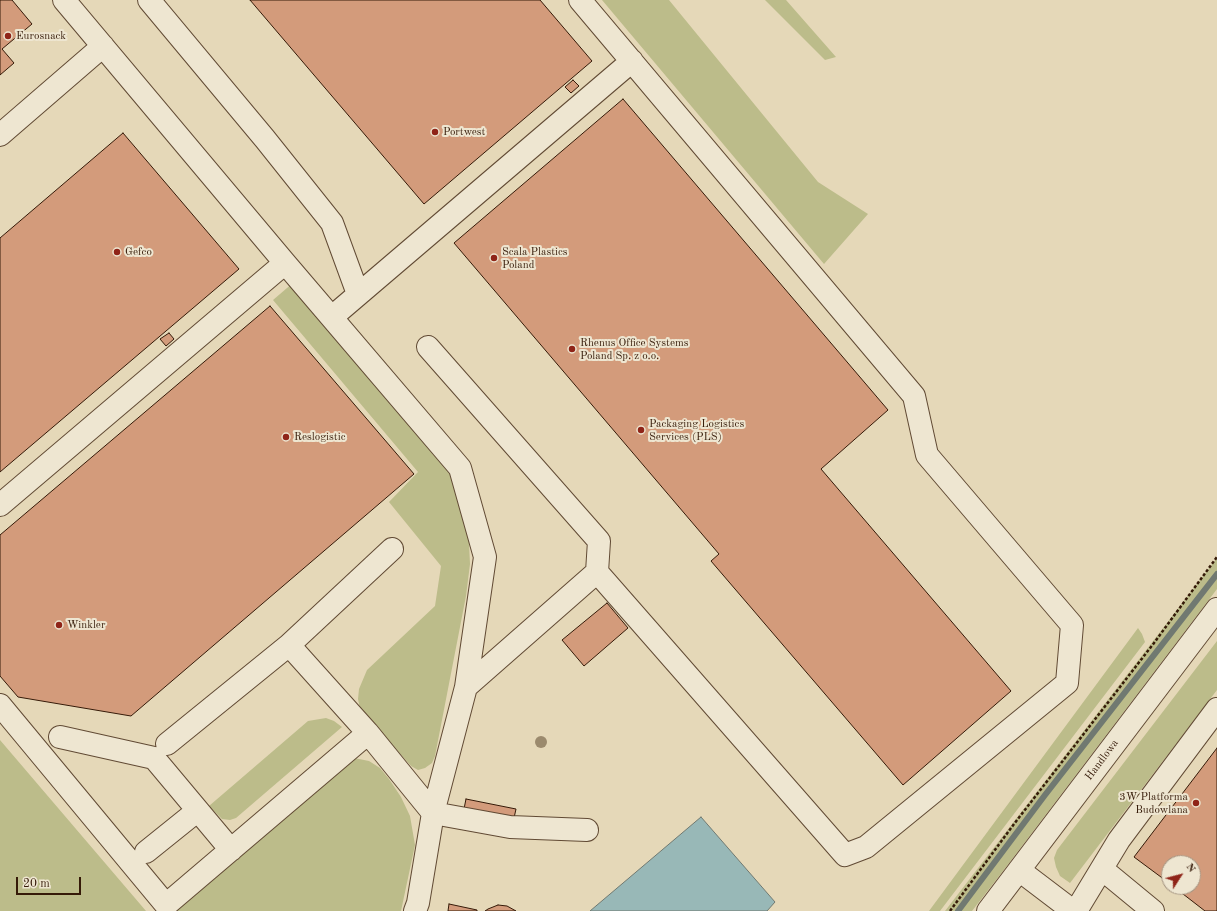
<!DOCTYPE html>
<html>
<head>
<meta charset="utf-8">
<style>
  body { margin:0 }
  #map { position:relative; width:1217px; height:911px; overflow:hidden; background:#e5d8b8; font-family:"Old Standard TT",serif }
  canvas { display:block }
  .north { position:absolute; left:1161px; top:855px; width:40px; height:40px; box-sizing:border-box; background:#eee6d1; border:1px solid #a49481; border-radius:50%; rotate:54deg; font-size:11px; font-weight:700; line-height:16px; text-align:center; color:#351a08 }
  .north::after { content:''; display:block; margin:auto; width:14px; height:18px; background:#8f2418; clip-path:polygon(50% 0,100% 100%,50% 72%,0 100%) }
  .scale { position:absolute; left:16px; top:877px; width:65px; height:18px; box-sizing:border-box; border:2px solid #351a08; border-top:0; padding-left:5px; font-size:12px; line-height:14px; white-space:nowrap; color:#351a08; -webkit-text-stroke:3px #eee6d1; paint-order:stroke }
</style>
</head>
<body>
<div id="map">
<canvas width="1217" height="911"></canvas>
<div class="north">N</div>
<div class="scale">20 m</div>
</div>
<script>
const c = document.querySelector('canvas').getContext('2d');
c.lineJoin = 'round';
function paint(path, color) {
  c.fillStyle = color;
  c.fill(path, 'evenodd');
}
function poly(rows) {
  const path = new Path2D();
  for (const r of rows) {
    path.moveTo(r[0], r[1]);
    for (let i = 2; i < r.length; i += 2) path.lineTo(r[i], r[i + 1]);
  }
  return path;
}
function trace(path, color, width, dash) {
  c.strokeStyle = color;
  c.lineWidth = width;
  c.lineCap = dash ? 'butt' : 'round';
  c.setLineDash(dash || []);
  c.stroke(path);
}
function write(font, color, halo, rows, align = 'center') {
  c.font = font + ' "Old Standard TT",serif';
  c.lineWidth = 4;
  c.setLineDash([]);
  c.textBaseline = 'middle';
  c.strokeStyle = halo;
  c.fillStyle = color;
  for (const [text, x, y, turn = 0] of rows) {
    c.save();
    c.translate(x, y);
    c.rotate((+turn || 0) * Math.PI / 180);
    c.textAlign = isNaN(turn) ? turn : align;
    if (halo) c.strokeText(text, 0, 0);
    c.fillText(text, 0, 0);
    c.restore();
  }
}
const green = poly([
  [602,0,669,0,818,182,868,214,824,264],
  [765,0,786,0,836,57,825,60],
  [294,282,452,474,468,522,470,564,466,596,435,756,432,763,425,768,418,770,411,766,360,709,358,699,359,689,367,670,435,606,441,566,389,502,418,472,273,300],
  [1217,558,1217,589,1003,871,972,911,945,911],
  [1138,628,1142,634,1145,642,940,911,929,911],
  [1217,641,1217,690,1070,883,1060,876,1056,867,1054,858,1057,850],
  [326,718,334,721,342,727,236,818,230,820,222,819,209,806,308,721],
  [0,740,146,911,0,911],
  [354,758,369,761,380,768,389,779,401,797,410,816,415,845,401,911,163,911]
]);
const water = poly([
  [701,817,775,902,767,911,590,911,701,817]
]);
const stream = poly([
  [958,911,1045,795,1217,574]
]);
const building = poly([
  [0,0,12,0,32,24,2,49,14,63,0,75,0,0],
  [250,0,540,0,592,61,424,204,250,0],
  [573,80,579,86,571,93,565,87,573,80],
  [623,99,888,410,821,469,1011,691,903,785,711,561,719,554,454,243,623,99],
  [123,133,239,269,0,472,0,238,123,133],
  [270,306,414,474,131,716,18,697,0,676,0,535,270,306],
  [169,333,174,339,166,346,160,339,169,333],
  [607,603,628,628,584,666,562,640,607,603],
  [1217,748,1217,911,1205,911,1174,887,1193,887,1193,863,1169,863,1169,883,1134,857,1217,748],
  [466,799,516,809,514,818,464,809,466,799],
  [449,904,477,910,477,911,448,911,449,904],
  [498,905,507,906,516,911,485,911,488,909,498,905]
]);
const path = poly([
  [950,911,1014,824,1154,643,1217,557]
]);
const minor = poly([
  [64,0,285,263,460,468,485,557,466,687,433,813,418,903,415,911],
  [149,0,265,139,332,223,358,294],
  [0,135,103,46],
  [332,317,632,61],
  [428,347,599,541,597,572],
  [0,505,285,263],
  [466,687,597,572,845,855,866,847,1067,683,1072,625,927,455,914,396,580,0],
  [0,705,166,905,368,733,433,813,510,827,587,830],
  [368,733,289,645,392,549],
  [60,737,154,758,231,850],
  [167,744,289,645],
  [146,852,197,811],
  [1102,869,1153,911],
  [1019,870,1073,911],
  [988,911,1217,609],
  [1076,911,1119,840,1217,709]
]);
const trees = [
  [541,742]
];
const markers = [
  [8,36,4,"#8f2418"],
  [435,132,4,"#8f2418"],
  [117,252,4,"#8f2418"],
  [494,258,4,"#8f2418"],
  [572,349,4,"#8f2418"],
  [641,430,4,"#8f2418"],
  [286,437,4,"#8f2418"],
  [59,625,4,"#8f2418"],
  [1196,803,4,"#8f2418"]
];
const poiNames = [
  ["Eurosnack",16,36],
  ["Portwest",443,132],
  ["Gefco",125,252],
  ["Scala Plastics",502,252],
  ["Poland",502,265],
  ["Rhenus Office Systems",580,343],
  ["Poland Sp. z o.o.",580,356],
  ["Packaging Logistics",649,424],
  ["Services (PLS)",649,437],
  ["Reslogistic",294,437],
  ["Winkler",67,625],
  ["3W Platforma",1188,797,"right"],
  ["Budowlana",1188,810,"right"]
];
const streetNames = [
  ["Handlowa",1102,760,-53]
];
paint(green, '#bcbc8a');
paint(water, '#98b8b7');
trace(water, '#707971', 1);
trace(stream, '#707971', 6);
paint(building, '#d39b7b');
trace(building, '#351a08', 1);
trace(minor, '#614a34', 24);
trace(path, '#351a08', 2.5, [3, 2]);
trace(minor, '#eee6d1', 22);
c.fillStyle = '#9b8a6d';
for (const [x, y] of trees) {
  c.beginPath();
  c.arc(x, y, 6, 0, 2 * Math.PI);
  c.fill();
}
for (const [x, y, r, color] of markers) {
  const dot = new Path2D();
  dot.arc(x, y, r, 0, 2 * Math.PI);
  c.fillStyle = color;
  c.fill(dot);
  trace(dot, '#eee6d1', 1.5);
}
write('11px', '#351a08', '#eee6d1', poiNames, 'left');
write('11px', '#351a08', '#eee6d1', streetNames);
</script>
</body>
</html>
